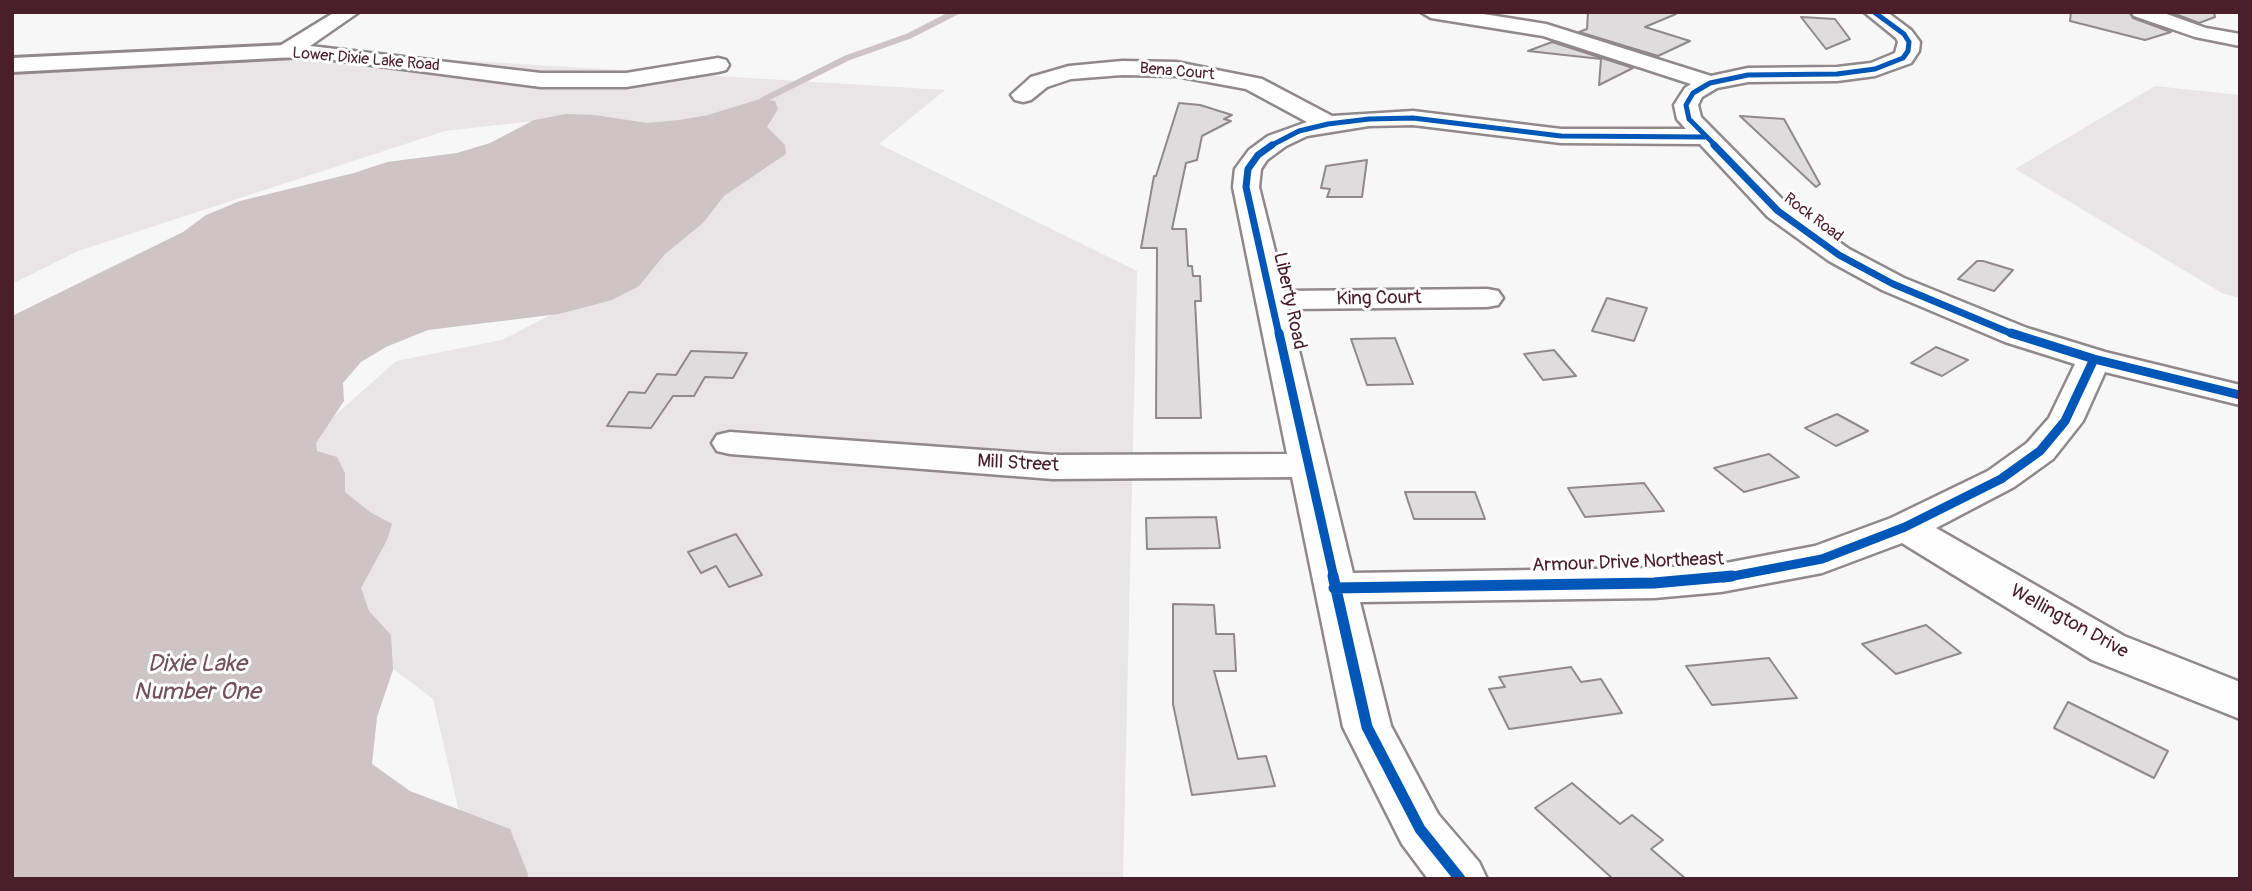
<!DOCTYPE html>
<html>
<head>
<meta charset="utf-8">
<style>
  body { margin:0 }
  #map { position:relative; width:2252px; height:891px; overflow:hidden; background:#f7f7f7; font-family:Pangolin,sans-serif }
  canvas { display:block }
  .frame { position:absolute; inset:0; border:14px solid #4a1f2b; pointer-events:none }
</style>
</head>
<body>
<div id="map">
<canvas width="2252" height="891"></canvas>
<div class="frame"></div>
</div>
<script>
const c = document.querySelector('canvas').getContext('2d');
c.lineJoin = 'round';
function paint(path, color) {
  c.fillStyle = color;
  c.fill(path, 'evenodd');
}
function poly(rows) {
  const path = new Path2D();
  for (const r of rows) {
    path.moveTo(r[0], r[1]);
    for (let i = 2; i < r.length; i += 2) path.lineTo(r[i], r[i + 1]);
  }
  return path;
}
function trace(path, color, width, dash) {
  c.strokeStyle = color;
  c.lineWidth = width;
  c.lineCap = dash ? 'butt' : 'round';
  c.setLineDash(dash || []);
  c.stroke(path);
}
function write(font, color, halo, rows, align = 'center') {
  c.font = font + ' Pangolin,sans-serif';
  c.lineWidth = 6;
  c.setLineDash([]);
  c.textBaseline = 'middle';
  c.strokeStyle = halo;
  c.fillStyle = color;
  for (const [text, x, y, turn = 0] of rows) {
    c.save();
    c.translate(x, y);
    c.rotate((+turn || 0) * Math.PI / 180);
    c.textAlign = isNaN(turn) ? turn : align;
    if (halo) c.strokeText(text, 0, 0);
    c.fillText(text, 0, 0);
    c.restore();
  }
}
const green = poly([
  [309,51,945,90,879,144,1137,271,1123,879,494,879,458,807,433,699,362,645,290,490,322,427,396,361,502,340,608,285,551,119,445,131,78,251,12,284,12,61],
  [2155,86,2240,95,2240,298,2222,293,2015,169]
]);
const water = poly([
  [760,99,775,101,778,109,767,127,785,145,786,154,724,196,703,223,665,254,639,286,612,300,559,314,428,330,386,347,361,362,343,383,344,401,316,443,317,451,337,457,345,473,345,492,370,512,392,524,387,540,361,588,369,611,391,635,393,670,377,717,372,764,410,791,510,829,528,874,527,879,12,879,12,316,183,232,206,215,240,201,354,173,387,162,457,153,490,143,534,120,566,114,595,115,647,123,679,120,708,115]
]);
const stream = poly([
  [763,100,847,58,909,36,956,12]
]);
const building = poly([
  [1588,12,1676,12,1676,14,1645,27,1690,41,1658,56,1579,32,1587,29,1588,12],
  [2071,12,2129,12,2133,18,2171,32,2145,40,2070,21,2071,12],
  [2170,12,2214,12,2215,17,2199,23,2170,12],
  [1801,17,1835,19,1850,39,1826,49,1801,17],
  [1552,42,1633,68,1599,85,1601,59,1528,51,1552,42],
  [1179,103,1200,105,1232,115,1224,119,1231,121,1202,136,1197,160,1186,163,1172,229,1186,229,1188,266,1192,266,1193,276,1200,276,1201,301,1195,301,1201,418,1156,418,1157,248,1141,248,1154,176,1156,176,1179,103],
  [1740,116,1784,119,1820,184,1816,187,1740,116],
  [1367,160,1362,197,1327,197,1330,189,1321,188,1326,166,1367,160],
  [1977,261,1983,261,2013,270,1994,291,1958,279,1977,261],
  [1607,298,1647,308,1634,341,1592,331,1607,298],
  [1395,338,1413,384,1367,385,1351,339,1395,338],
  [1936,347,1968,360,1942,376,1911,363,1936,347],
  [1554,350,1576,376,1543,380,1524,354,1554,350],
  [691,351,747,353,733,378,705,377,694,396,673,396,651,428,607,426,629,392,645,393,657,374,676,375,691,351],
  [1837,414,1868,431,1836,446,1805,428,1837,414],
  [1769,454,1799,477,1744,492,1714,468,1769,454],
  [1644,483,1664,511,1585,517,1568,488,1644,483],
  [1405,492,1475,492,1485,519,1414,519,1405,492],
  [1216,517,1220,548,1147,549,1146,518,1216,517],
  [736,534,762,575,729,587,716,566,701,573,688,552,736,534],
  [1173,604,1214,605,1216,634,1234,634,1236,671,1214,671,1238,759,1266,756,1275,786,1192,795,1173,704,1173,604],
  [1926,625,1961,653,1896,674,1862,644,1926,625],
  [1769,658,1797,698,1712,705,1686,666,1769,658],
  [1571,667,1581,682,1601,679,1622,713,1509,729,1489,689,1505,687,1499,677,1571,667],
  [2068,702,2168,751,2154,778,2054,728,2068,702],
  [1572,783,1620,824,1632,815,1663,840,1651,849,1686,879,1613,879,1535,808,1572,783]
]);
const minor = poly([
  [335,12,359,12,310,46,541,73,626,73,718,58,726,60,729,65,726,70,718,72,626,87,541,87,326,59,278,57,275,52,278,47,335,12],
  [1421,12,1471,12,1546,24,1711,76,1748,68,1837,67,1871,63,1895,53,1898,42,1896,38,1864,12,1887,12,1911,30,1920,42,1919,51,1911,63,1875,76,1837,81,1748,82,1717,88,1702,97,1698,105,1701,117,1788,205,1849,249,1904,278,2027,328,2105,352,2240,385,2240,405,2105,372,2083,421,2053,459,2014,487,1936,528,2124,636,2240,682,2240,719,2092,660,1902,543,1822,573,1721,592,1654,598,1360,602,1391,726,1438,814,1479,862,1487,879,1428,879,1402,844,1343,727,1292,477,1053,479,730,454,717,451,712,443,717,435,730,432,1053,455,1287,454,1233,187,1235,169,1249,150,1268,136,1307,122,1246,89,1176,76,1122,75,1071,79,1047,87,1031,100,1023,102,1015,100,1011,95,1031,77,1069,66,1122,61,1176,62,1262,79,1332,116,1413,111,1561,129,1686,129,1677,119,1674,105,1685,88,1691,84,1543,36,1431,18,1421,12],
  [1413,125,1561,143,1700,144,1768,217,1829,261,1882,290,2005,342,2075,364,2049,418,2027,443,1988,471,1891,518,1815,546,1721,564,1654,568,1353,573,1289,309,1487,307,1498,305,1503,298,1498,291,1487,289,1285,291,1259,187,1261,169,1267,160,1286,146,1307,136,1369,126,1413,125],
  [2131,12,2161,12,2206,28,2240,34,2240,46,2195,37,2134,16,2131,12]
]);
const tertiary = poly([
  [286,45,294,47,297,52,294,57,12,72,12,58,286,45]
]);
const cyclewayFar3 = poly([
  [1270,146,1299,131,1328,124,1369,119,1413,118,1561,136,1705,137],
  [1716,146,1689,119,1686,105,1693,93,1710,83,1748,75,1837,74,1875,69,1903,58,1908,51,1909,42,1904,34,1874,12]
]);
const cyclewayFar2 = poly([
  [1272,145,1258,155,1248,169,1246,187,1279,335],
  [1714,145,1778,211,1839,255,1893,284,2015,335]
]);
const cyclewayFar1 = poly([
  [1279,333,1334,578],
  [2011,333,2094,359,2240,395],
  [1723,578,1822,559,1905,527,2001,479,2040,451,2065,421,2094,359]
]);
const cycleway = poly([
  [1333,576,1367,727,1420,829,1460,879],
  [1334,588,1654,583,1732,576]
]);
const farStreetnames = [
  ["Lower Dixie Lake Road",366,60,5],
  ["Bena Court",1177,72,5],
  ["Rock Road",1813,218,37]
];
const streetNames = [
  ["King Court",1379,299,-1],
  ["Liberty Road",1289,301,78],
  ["Mill Street",1018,464,3],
  ["Armour Drive Northeast",1628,563,-2],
  ["Wellington Drive",2069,622,29]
];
const nearWaternames = [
  ["Dixie Lake",197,665],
  ["Number One",197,693]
];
paint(green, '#e9e5e6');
paint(water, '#cec3c5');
trace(stream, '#cec3c5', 6);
paint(building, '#dedcdc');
trace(building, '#90888a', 2);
trace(minor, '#90888a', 5);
trace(tertiary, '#90888a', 6);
paint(minor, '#fefefe');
paint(tertiary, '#fefefe');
trace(cyclewayFar3, '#0057b8', 5);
trace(cyclewayFar2, '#0057b8', 7);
trace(cyclewayFar1, '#0057b8', 9);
trace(cycleway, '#0057b8', 11);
write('16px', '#4a1f2b', '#fff', farStreetnames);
write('19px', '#4a1f2b', '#fff', streetNames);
write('italic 24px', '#72515a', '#fff', nearWaternames);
</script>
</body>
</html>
